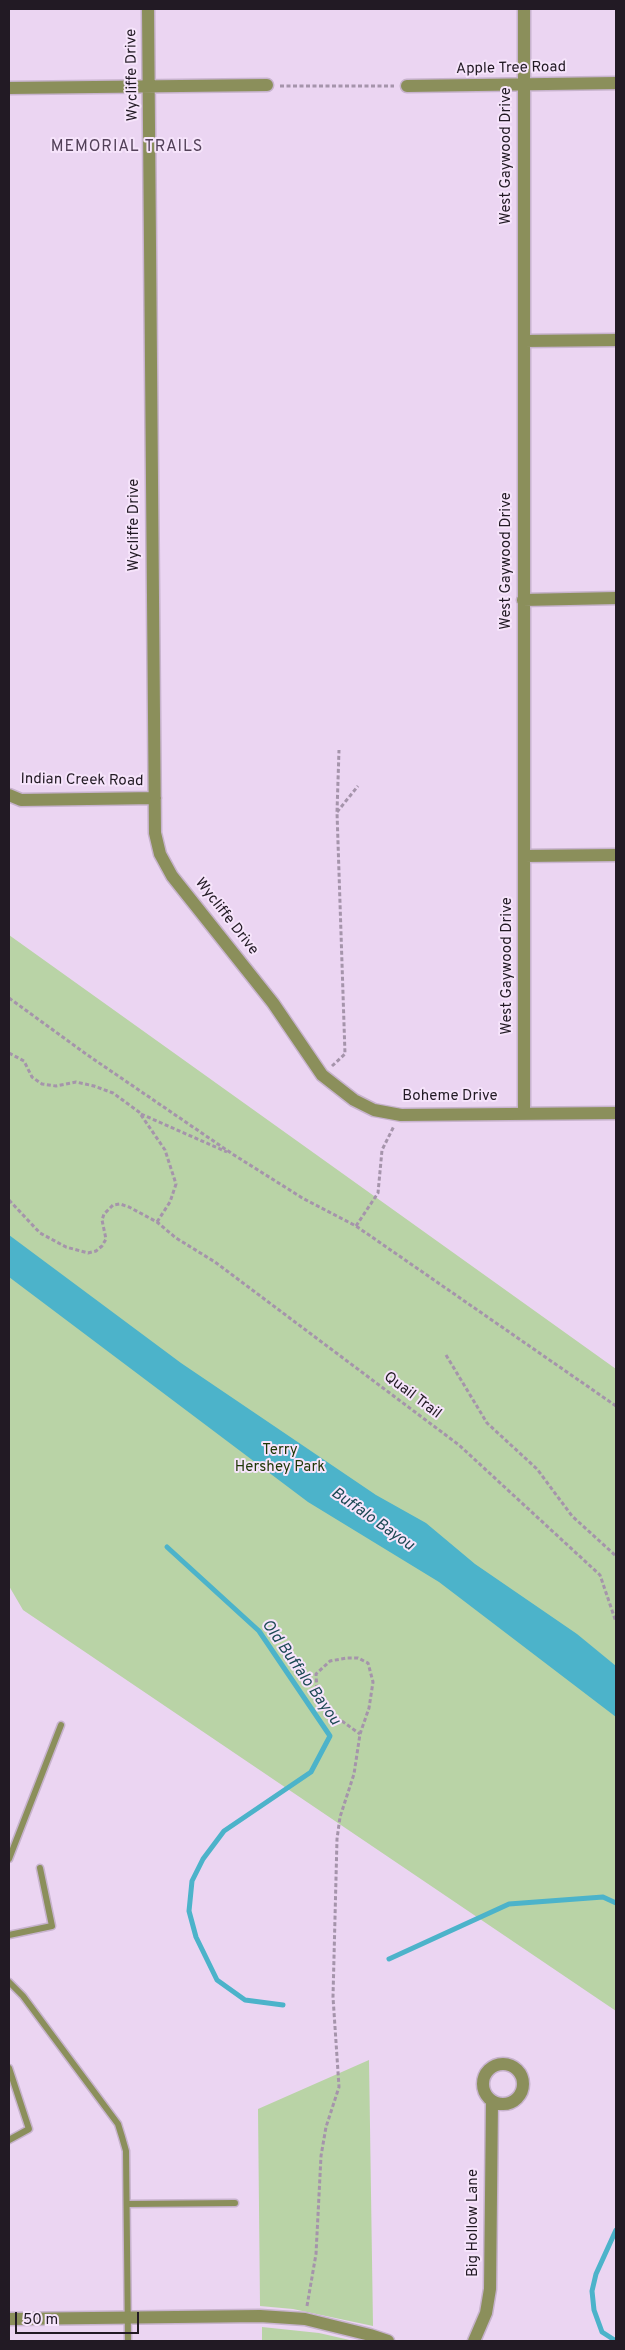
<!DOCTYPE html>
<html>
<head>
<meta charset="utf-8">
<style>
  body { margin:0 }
  #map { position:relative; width:625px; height:2350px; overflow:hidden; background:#ebd5f2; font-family:Overpass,sans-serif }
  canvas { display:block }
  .frame { position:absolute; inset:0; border:10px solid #221a24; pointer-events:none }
  .scale { position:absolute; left:15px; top:2312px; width:124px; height:22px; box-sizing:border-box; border:2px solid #221a24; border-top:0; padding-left:6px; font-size:15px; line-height:18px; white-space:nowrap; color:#221a24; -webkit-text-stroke:4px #f6e4fb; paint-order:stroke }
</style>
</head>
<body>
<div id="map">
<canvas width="625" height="2350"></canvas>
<div class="frame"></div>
<div class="scale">50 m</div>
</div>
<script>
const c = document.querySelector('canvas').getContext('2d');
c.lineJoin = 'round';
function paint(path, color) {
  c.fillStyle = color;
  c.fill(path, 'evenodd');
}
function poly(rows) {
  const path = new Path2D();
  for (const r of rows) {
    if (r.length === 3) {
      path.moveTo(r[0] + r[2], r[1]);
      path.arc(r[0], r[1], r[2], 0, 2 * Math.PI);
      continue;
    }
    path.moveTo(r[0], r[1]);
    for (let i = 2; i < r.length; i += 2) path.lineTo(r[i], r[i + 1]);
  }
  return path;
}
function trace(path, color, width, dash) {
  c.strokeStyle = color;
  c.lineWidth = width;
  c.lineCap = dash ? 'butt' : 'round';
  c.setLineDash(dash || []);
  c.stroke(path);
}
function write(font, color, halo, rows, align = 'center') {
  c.font = font + ' Overpass,sans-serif';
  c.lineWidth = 4;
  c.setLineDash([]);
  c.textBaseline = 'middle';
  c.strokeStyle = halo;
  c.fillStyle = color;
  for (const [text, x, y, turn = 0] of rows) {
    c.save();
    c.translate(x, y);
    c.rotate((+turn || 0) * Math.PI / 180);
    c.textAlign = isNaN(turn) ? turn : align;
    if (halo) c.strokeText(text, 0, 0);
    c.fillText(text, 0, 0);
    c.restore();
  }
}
const green = poly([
  [9,935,616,1369,616,2011,23,1610,9,1586],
  [369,2060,373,2326,293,2309,260,2306,258,2109],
  [262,2327,319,2333,354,2341,262,2341]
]);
const water = poly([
  [9,1235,181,1363,376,1495,426,1523,475,1564,577,1634,616,1666,616,1717,439,1582,308,1502,9,1277]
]);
const stream = poly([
  [167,1547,259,1631,330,1736,311,1772,224,1831,203,1859,192,1881,189,1911,196,1937,217,1980,245,2000,283,2005],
  [389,1959,509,1904,603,1897,616,1903],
  [616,2230,596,2274,592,2291,594,2310,602,2332,616,2341]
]);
const path = poly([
  [280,86,394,86],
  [337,812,358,786],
  [9,998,86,1054,234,1155,304,1199,356,1226,616,1406],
  [9,1053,24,1061,32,1077,42,1084,56,1086,76,1082,94,1086,113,1093,139,1112,165,1150,176,1184,170,1202,157,1222],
  [332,1066,345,1054,337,812,339,750],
  [141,1114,227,1152],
  [9,1200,40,1233,66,1247,88,1253,96,1251,102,1246,106,1239,102,1220,104,1214,113,1205,120,1204,129,1207,157,1222,176,1238,215,1262,459,1445,600,1575,616,1622],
  [356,1226,378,1193,382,1150,394,1126],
  [446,1355,487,1423,537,1469,572,1516,616,1556],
  [307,2306,316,2254,321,2156,326,2127,339,2087,333,1997,337,1839,340,1817,354,1774,360,1734,369,1708,373,1682,368,1663,358,1658,347,1658,330,1661,316,1674,317,1691,325,1705,339,1719,360,1734]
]);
const service = poly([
  [9,1859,61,1725],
  [9,1935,52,1926,40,1868],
  [9,1982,23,1996,118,2124,122,2137,126,2151,128,2341],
  [9,2068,29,2129,9,2140],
  [127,2204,235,2203]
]);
const minor = poly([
  [148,9,155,833,160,854,172,876,273,1003,322,1075,354,1100,374,1110,401,1115,616,1113],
  [524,9,524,1113],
  [407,86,616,83],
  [9,88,267,85],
  [524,341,616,340],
  [523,600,616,598],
  [9,795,21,800,155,798],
  [524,856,616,855],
  [503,2084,20],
  [9,2319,260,2316,305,2319,370,2335,388,2341],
  [474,2341,486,2313,490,2289,492,2101]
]);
const streetNames = [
  ["Apple Tree Road",511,69,-1],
  ["Wycliffe Drive",133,75,-91],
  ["West Gaywood Drive",507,156,-90],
  ["Wycliffe Drive",135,525,-90],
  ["West Gaywood Drive",507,561,-90],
  ["Indian Creek Road",82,781,1],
  ["Wycliffe Drive",226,917,52],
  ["West Gaywood Drive",508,966,-90],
  ["Boheme Drive",450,1097],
  ["Quail Trail",412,1396,37],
  ["Big Hollow Lane",474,2223,-90]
];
const parkNames = [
  ["Terry",280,1451],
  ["Hershey Park",280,1468]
];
const neighbourhoodNames = [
  ["MEMORIAL TRAILS",127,148]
];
const waterNames = [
  ["Buffalo Bayou",372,1520,35],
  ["Old Buffalo Bayou",300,1673,55]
];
paint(green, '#b9d3a6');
paint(water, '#4cb3ca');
trace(stream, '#4cb3ca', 5);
trace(service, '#c7b3cd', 9);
trace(minor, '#c7b3cd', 15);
trace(path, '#a594ab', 3, [4, 2.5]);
trace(service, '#8b8f5b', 6);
trace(minor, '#8b8f5b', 12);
write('15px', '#221a24', '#f6e4fb', streetNames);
write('15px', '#1f3706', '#f6e4fb', parkNames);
c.letterSpacing = '1px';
write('16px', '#534159', '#f6e4fb', neighbourhoodNames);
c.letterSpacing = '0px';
write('italic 16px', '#1b4853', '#f6e4fb', waterNames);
</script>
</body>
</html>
